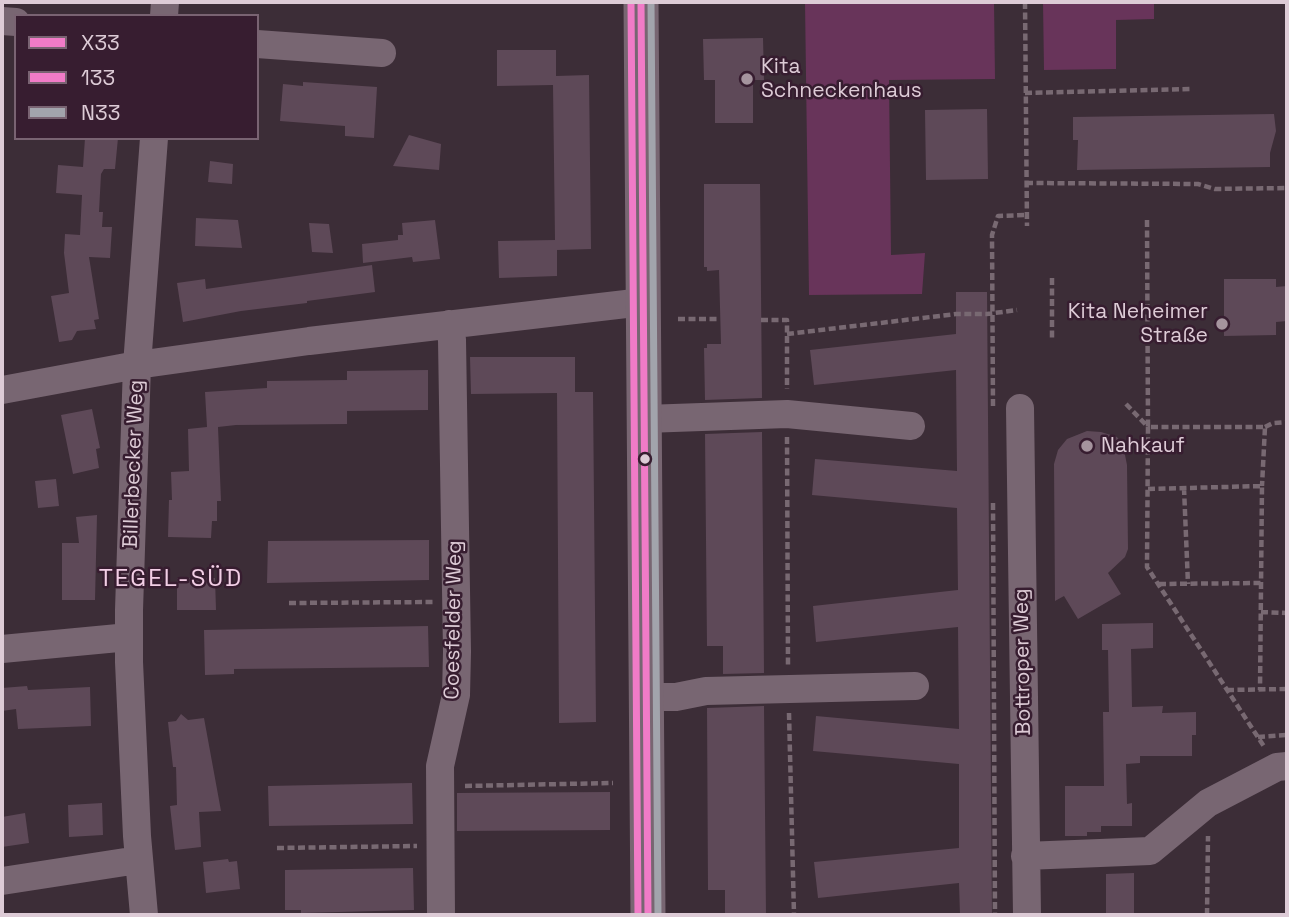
<!DOCTYPE html>
<html>
<head>
<meta charset="utf-8">
<style>
  body { margin:0 }
  #map { position:relative; width:1289px; height:917px; overflow:hidden; background:#3c2d37; font-family:"Space Grotesk",sans-serif }
  canvas { display:block }
  .frame { position:absolute; inset:0; border:4px solid #ddcbd6; pointer-events:none }
  .legend { position:absolute; left:14px; top:14px; width:245px; height:126px; box-sizing:border-box; background:#371d30; border:2px solid #796372; margin:0; padding:9px 12px; list-style:none; font-size:21px; color:#ddcbd6 }
  .legend li { display:flex; align-items:center; gap:14px; height:35px }
  .legend b { width:35px; border:2px solid #796372 }
</style>
</head>
<body>
<div id="map">
<canvas width="1289" height="917"></canvas>
<div class="frame"></div>
<ul class="legend">
<li><b style="height:9px;background:#f17bc7"></b>X33</li>
<li><b style="height:9px;background:#f17bc7"></b>133</li>
<li><b style="height:9px;background:#a2a4ac"></b>N33</li>
</ul>
</div>
<script>
const c = document.querySelector('canvas').getContext('2d');
c.lineJoin = 'round';
function paint(path, color) {
  c.fillStyle = color;
  c.fill(path, 'evenodd');
}
function poly(rows) {
  const path = new Path2D();
  for (const r of rows) {
    path.moveTo(r[0], r[1]);
    for (let i = 2; i < r.length; i += 2) path.lineTo(r[i], r[i + 1]);
  }
  return path;
}
function trace(path, color, width, dash) {
  c.strokeStyle = color;
  c.lineWidth = width;
  c.lineCap = dash ? 'butt' : 'round';
  c.setLineDash(dash || []);
  c.stroke(path);
}
function write(font, color, halo, rows, align = 'center') {
  c.font = font + ' "Space Grotesk",sans-serif';
  c.lineWidth = 5;
  c.setLineDash([]);
  c.textBaseline = 'middle';
  c.strokeStyle = halo;
  c.fillStyle = color;
  for (const [text, x, y, turn = 0] of rows) {
    c.save();
    c.translate(x, y);
    c.rotate((+turn || 0) * Math.PI / 180);
    c.textAlign = isNaN(turn) ? turn : align;
    if (halo) c.strokeText(text, 0, 0);
    c.fillText(text, 0, 0);
    c.restore();
  }
}
const green = poly([
  [805,2,994,2,995,79,889,80,891,255,925,253,922,294,809,295],
  [1043,2,1154,2,1154,19,1116,20,1116,69,1044,70]
]);
const building = poly([
  [763,38,764,80,753,80,753,123,715,123,715,80,704,80,703,39],
  [497,50,556,50,556,76,589,75,591,249,557,250,557,276,499,278,498,241,555,240,553,85,497,86],
  [303,82,377,87,374,138,345,136,345,126,280,121,283,84,303,86],
  [987,109,988,179,926,180,925,110],
  [1274,114,1276,131,1270,153,1270,167,1077,170,1078,140,1073,140,1073,117],
  [409,135,441,144,439,170,393,166],
  [85,138,118,138,115,169,104,169,101,174,99,212,103,212,102,227,112,227,110,258,89,257,99,319,94,320,96,329,77,331,72,340,59,342,51,296,69,293,64,253,65,234,80,235,82,195,56,193,58,165,83,167],
  [210,161,233,164,232,184,208,182],
  [704,184,760,184,762,398,705,400,704,348,707,348,707,344,721,344,719,270,707,271,707,267,704,267],
  [196,218,238,220,242,248,195,246],
  [435,220,440,259,413,262,412,257,363,263,362,244,398,240,398,235,403,235,402,223],
  [309,223,329,224,333,253,312,252],
  [372,265,375,292,307,301,307,303,241,311,183,322,177,283,205,279,206,289],
  [1224,279,1276,279,1276,287,1287,286,1287,321,1276,322,1276,335,1224,336],
  [956,292,987,292,992,915,960,915,959,883,818,898,814,862,959,848,959,764,813,751,816,716,959,729,958,627,816,642,813,606,958,590,957,508,812,495,815,459,957,471,956,370,814,385,810,350,956,334],
  [470,357,575,357,575,392,593,392,596,722,559,723,557,393,471,394],
  [428,370,428,410,347,411,347,424,236,425,218,427,221,501,217,501,217,521,212,521,211,538,168,537,169,500,172,500,171,472,189,471,188,429,207,427,205,392,267,388,267,381,347,380,347,371],
  [92,409,100,448,96,449,99,468,73,474,61,415],
  [1087,431,1101,432,1117,437,1123,445,1127,465,1128,549,1125,557,1108,573,1121,594,1078,619,1064,596,1055,601,1054,464,1058,450,1067,439],
  [762,432,764,673,723,674,723,646,707,646,705,434],
  [56,479,59,506,38,508,35,481],
  [97,515,95,600,62,600,62,543,79,543,76,517],
  [429,540,429,580,267,583,268,541],
  [177,578,215,578,216,610,177,610],
  [1153,623,1153,648,1131,649,1132,707,1163,706,1162,713,1196,712,1196,735,1192,735,1192,756,1140,756,1140,763,1126,764,1127,804,1132,803,1132,826,1101,826,1101,832,1087,832,1087,836,1065,836,1065,786,1104,786,1103,712,1109,712,1108,650,1102,650,1102,624],
  [428,626,429,667,234,669,234,674,205,675,204,630],
  [27,686,28,690,90,687,91,726,18,729,16,709,2,711,2,688],
  [764,706,766,915,725,915,725,890,708,890,707,708],
  [181,714,188,720,204,718,221,811,199,812,201,847,175,850,170,806,177,805,176,767,173,767,168,722,176,721],
  [412,783,413,824,269,826,268,786],
  [610,792,610,830,457,831,457,793],
  [102,803,103,835,69,837,68,805],
  [25,813,29,843,2,847,2,817],
  [228,859,229,862,237,861,240,889,206,893,203,862],
  [413,868,414,910,301,913,301,910,285,910,285,870],
  [1134,873,1134,915,1106,915,1106,874]
]);
const path = poly([
  [1025,2,1027,226],
  [1025,93,1191,89],
  [1026,183,1198,184,1215,189,1287,188],
  [1147,220,1148,427,1265,427,1262,486],
  [1052,278,1052,338],
  [678,319,720,319],
  [761,320,787,320,787,389],
  [787,334,956,314,987,314,1017,310],
  [1126,404,1148,427,1147,567,1265,748],
  [993,406,992,235,998,216,1027,215],
  [1265,427,1273,423,1287,422],
  [787,437,788,666],
  [1184,488,1188,584],
  [1148,489,1262,486,1260,690],
  [993,503,995,915],
  [1159,584,1261,583],
  [289,603,433,602],
  [1261,612,1287,613],
  [1227,690,1287,689],
  [789,713,794,915],
  [1258,737,1287,735],
  [465,786,613,783],
  [277,848,417,846],
  [1207,915,1208,836]
]);
const minor = poly([
  [164,16,165,2],
  [2,21,16,22],
  [257,44,382,53],
  [2,390,137,365,309,341,643,302],
  [1020,408,1027,915],
  [645,419,787,414,911,426],
  [2,649,129,637],
  [647,697,676,697,706,691,915,686],
  [1025,856,1150,851,1208,803,1277,767,1287,766],
  [2,881,138,860],
  [144,915,137,836,129,662,129,610,137,365,154,138],
  [441,915,440,766,456,695,457,652,452,340,450,324]
]);
const major = poly([
  [641,2,648,915]
]);
const bus1 = poly([
  [641,2,648,915]
]);
const bus2 = poly([
  [631,2,638,915]
]);
const bus3 = poly([
  [651,2,658,915]
]);
const markers = [
  [747,79,7,"#a5949e"],
  [1222,324,7,"#a5949e"],
  [1087,446,7,"#a5949e"],
  [645,459,6,"#ddcbd6"]
];
const poiNames = [
  ["Kita",761,67],
  ["Schneckenhaus",761,91],
  ["Kita Neheimer",1208,312,"right"],
  ["Straße",1208,336,"right"],
  ["Nahkauf",1101,446]
];
const streetNames = [
  ["Billerbecker Weg",134,464,-88],
  ["Coesfelder Weg",454,620,-89],
  ["Bottroper Weg",1023,662,-91]
];
const quarterNames = [
  ["TEGEL-SÜD",171,579]
];
paint(green, '#68345a');
paint(building, '#5e4958');
trace(path, '#786972', 4.5, [7, 3.5]);
trace(minor, '#786672', 28);
trace(major, '#786672', 35);
trace(bus1, '#f17bc7', 7);
trace(bus2, '#f17bc7', 7);
trace(bus3, '#a2a4ac', 7);
for (const [x, y, r, color] of markers) {
  const dot = new Path2D();
  dot.arc(x, y, r, 0, 2 * Math.PI);
  c.fillStyle = color;
  c.fill(dot);
  trace(dot, '#371d30', 2.5);
}
write('21px', '#ddcbd6', '#371d30', poiNames, 'left');
write('21px', '#ddcbd6', '#371d30', streetNames);
c.letterSpacing = '2px';
write('24px', '#f2cee5', '#371d30', quarterNames);
c.letterSpacing = '0px';
</script>
</body>
</html>
